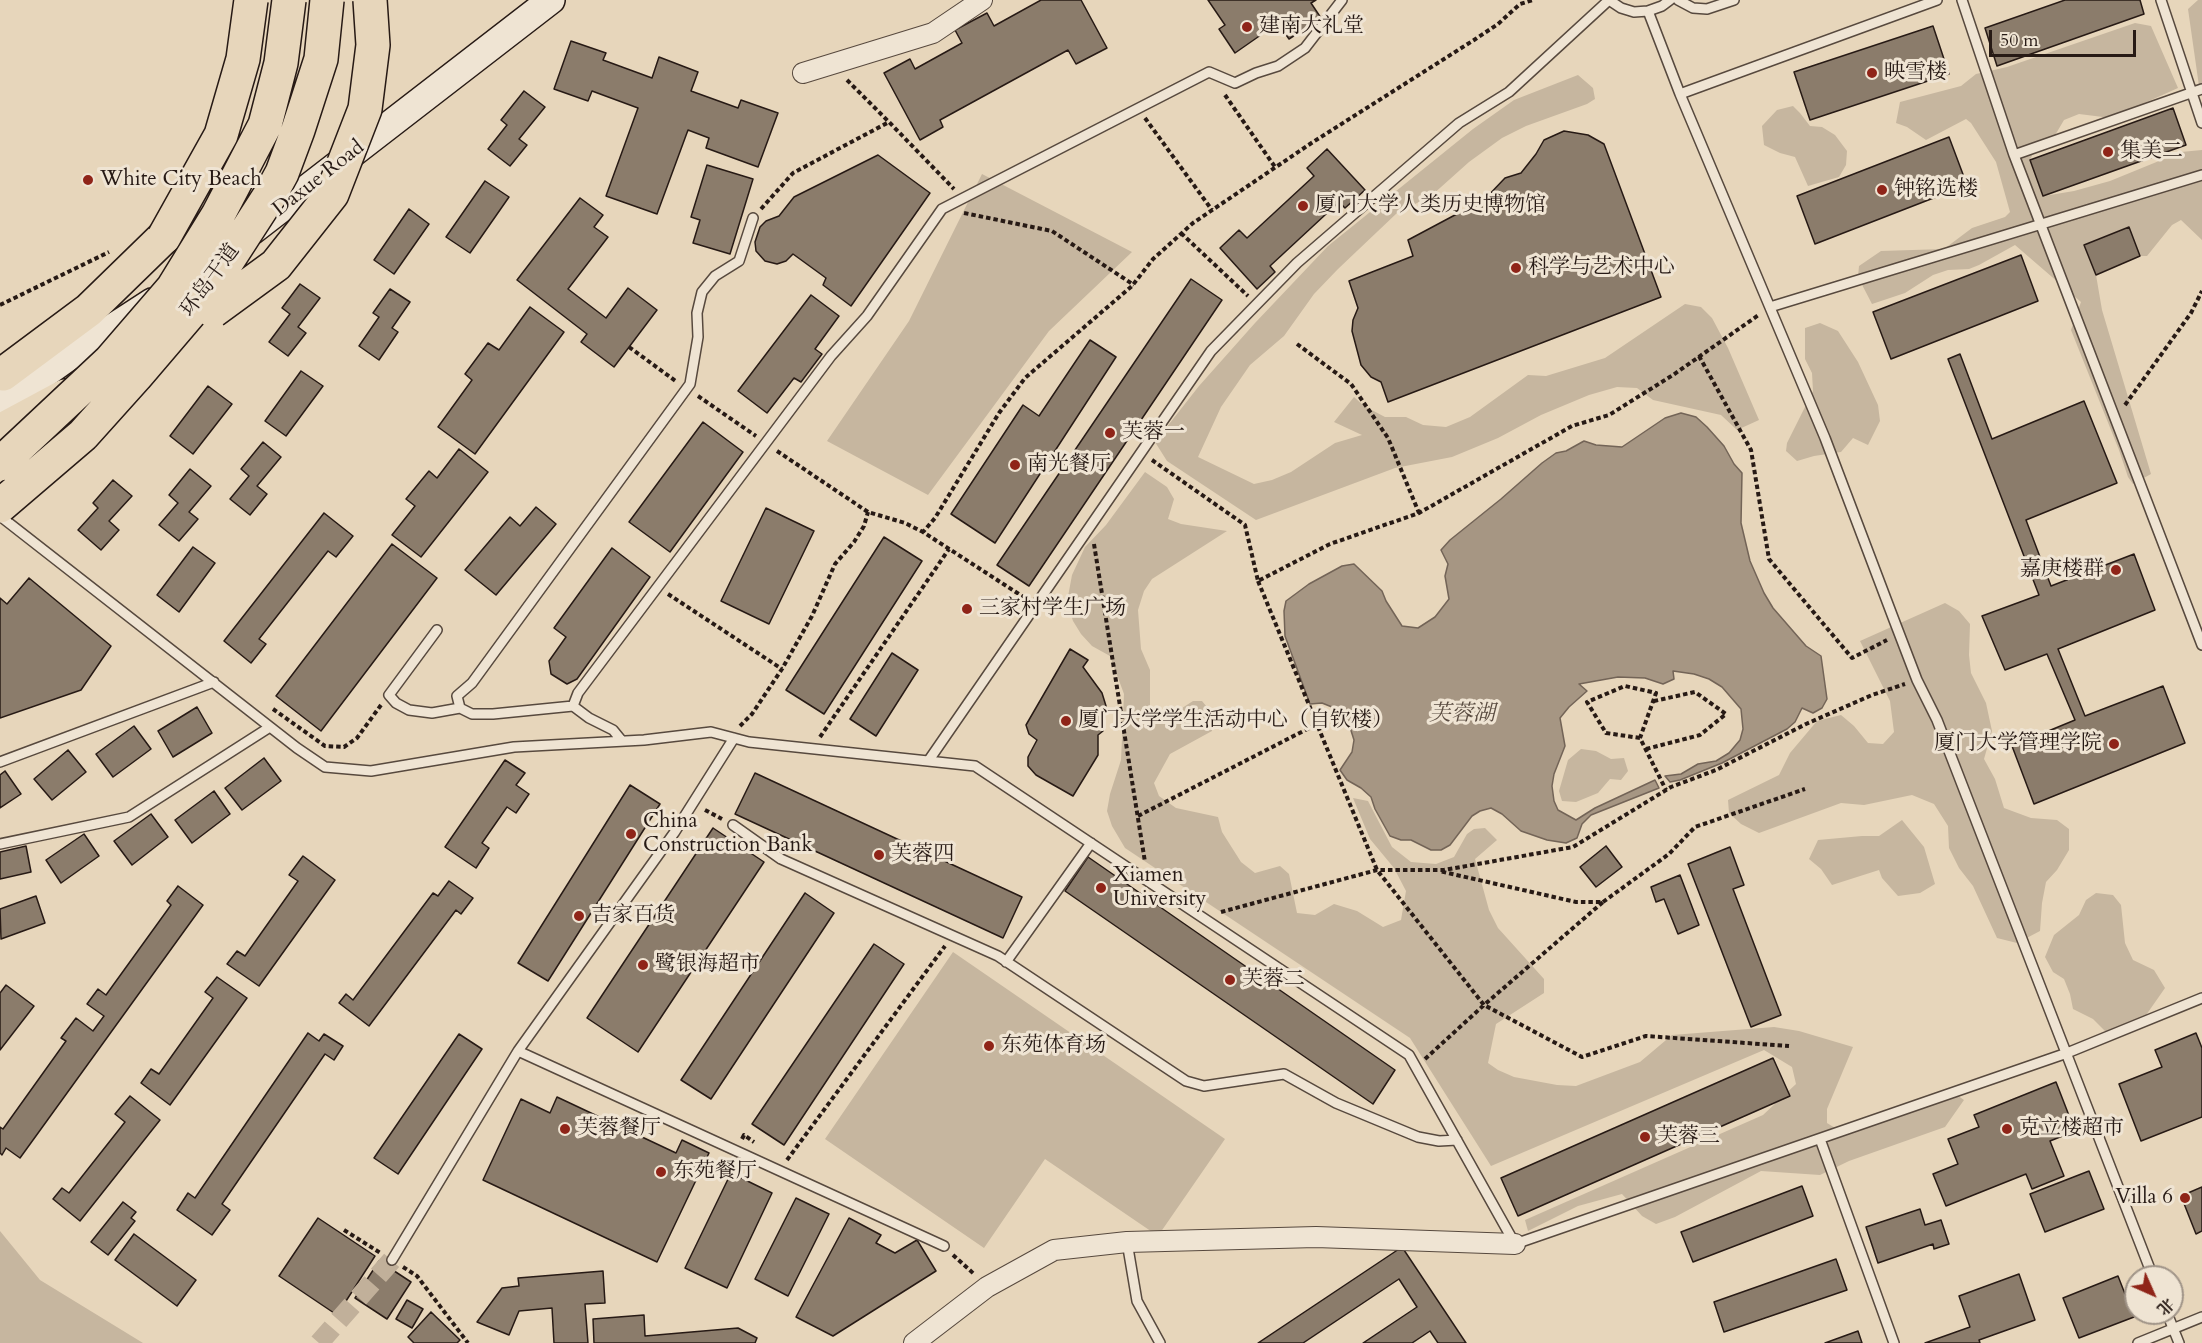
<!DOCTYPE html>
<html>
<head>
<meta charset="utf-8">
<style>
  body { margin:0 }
  #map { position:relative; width:2202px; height:1343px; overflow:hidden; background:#e7d6bb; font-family:Cardo,"Noto Serif SC",serif }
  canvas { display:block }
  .north { position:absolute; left:2124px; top:1265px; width:60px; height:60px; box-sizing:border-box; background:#efe4d3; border:2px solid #9f9387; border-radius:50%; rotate:135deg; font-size:16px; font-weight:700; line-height:24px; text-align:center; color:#271a15 }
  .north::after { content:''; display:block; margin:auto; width:21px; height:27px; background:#8f2418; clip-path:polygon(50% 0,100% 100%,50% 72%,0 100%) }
  .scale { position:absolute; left:1989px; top:30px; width:147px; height:27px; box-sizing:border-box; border:3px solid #271a15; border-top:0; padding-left:8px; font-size:18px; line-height:21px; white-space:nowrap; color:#271a15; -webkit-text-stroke:4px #efe4d3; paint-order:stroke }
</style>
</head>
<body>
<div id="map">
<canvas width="2202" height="1343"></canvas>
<div class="north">北</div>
<div class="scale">50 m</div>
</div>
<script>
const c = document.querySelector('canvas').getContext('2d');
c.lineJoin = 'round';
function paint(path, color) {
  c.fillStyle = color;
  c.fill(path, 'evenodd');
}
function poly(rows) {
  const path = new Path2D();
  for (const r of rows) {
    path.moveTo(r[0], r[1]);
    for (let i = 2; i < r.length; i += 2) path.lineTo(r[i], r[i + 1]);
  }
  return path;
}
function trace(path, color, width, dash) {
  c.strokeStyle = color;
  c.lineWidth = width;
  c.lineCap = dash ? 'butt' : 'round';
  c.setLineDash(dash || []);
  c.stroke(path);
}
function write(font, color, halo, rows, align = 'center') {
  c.font = font + ' Cardo,"Noto Serif SC",serif';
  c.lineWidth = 6;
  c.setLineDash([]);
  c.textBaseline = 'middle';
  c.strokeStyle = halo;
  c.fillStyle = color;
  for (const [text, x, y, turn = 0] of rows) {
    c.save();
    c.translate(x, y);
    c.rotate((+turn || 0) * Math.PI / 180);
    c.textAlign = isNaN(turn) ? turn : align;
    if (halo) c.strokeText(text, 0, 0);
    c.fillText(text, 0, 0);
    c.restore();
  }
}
const green = poly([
  [2198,0,2202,0,2202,87,2199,86,2188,9],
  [2135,23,2151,26,2178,88,2111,118,2079,114,2064,120,2051,142,2036,147,2030,160,2044,196,2074,191,2110,181,2181,152,2202,150,2202,240,2181,220,2172,225,2147,256,2140,256,2128,227,2084,245,2096,275,2102,310,2151,474,2133,484,2128,477,2119,450,2071,330,2081,302,2015,245,1979,265,1969,269,1948,270,1933,275,1905,293,1872,304,1858,277,1859,266,1881,251,1944,249,1972,228,2005,217,2010,212,1996,162,1971,123,1966,119,1926,140,1907,127,1896,123,1900,102,1961,86,1976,74,2007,67],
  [1578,75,1593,88,1595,99,1587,104,1526,126,1502,138,1469,162,1431,196,1397,213,1338,269,1314,294,1284,336,1250,365,1221,407,1198,457,1254,484,1272,480,1291,472,1335,443,1362,435,1334,422,1354,397,1364,406,1385,417,1406,417,1423,425,1446,427,1470,417,1528,375,1546,376,1605,358,1685,304,1701,307,1712,318,1728,348,1759,420,1737,430,1721,415,1653,400,1637,388,1617,387,1589,395,1541,415,1498,438,1452,457,1395,468,1256,520,1167,461,1155,442,1199,386,1255,323,1328,246,1473,129,1514,100],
  [1793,106,1800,113,1810,126,1822,127,1835,135,1847,151,1846,165,1839,177,1808,186,1795,157,1780,153,1764,145,1762,126,1777,110],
  [982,174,1132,252,1049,331,928,495,827,441,909,321],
  [1820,323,1838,331,1858,362,1878,405,1880,421,1868,445,1853,438,1841,452,1814,456,1797,461,1786,451,1787,443,1813,391,1812,373,1805,359,1805,328],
  [1145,472,1167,487,1174,499,1168,519,1181,524,1227,531,1152,579,1144,591,1138,610,1141,649,1150,670,1150,710,1157,720,1169,720,1179,710,1193,701,1202,701,1211,712,1212,731,1170,754,1154,783,1159,796,1176,808,1218,817,1222,832,1241,862,1255,873,1280,866,1289,874,1297,913,1315,915,1334,904,1357,911,1383,927,1401,920,1406,891,1394,868,1370,839,1353,798,1368,801,1392,847,1411,862,1436,864,1454,857,1467,834,1474,829,1485,828,1497,840,1475,859,1489,910,1498,928,1544,979,1544,993,1496,1024,1488,1063,1498,1070,1514,1077,1557,1085,1576,1086,1640,1062,1672,1035,1774,1027,1799,1031,1853,1047,1827,1109,1827,1123,1843,1133,1867,1128,1954,1093,1964,1100,1945,1127,1849,1161,1820,1175,1761,1171,1675,1217,1656,1224,1642,1216,1622,1194,1578,1206,1528,1231,1525,1220,1763,1115,1796,1084,1792,1067,1764,1050,1491,1166,1410,1038,1125,848,1112,826,1107,811,1110,794,1121,760,1124,694,1110,656,1092,646,1081,634,1073,621,1067,602,1072,575,1085,547,1106,525],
  [1945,603,1959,611,1970,624,1969,655,1971,673,1986,703,1992,731,1984,759,1995,779,2004,808,2031,818,2057,820,2069,829,2069,850,2057,870,2046,882,2042,903,2040,931,2017,943,1997,938,1973,886,1959,868,1949,848,1948,826,1934,804,1912,795,1864,805,1841,803,1759,833,1741,824,1729,813,1728,800,1779,775,1790,753,1817,721,1841,715,1854,726,1868,743,1883,744,1894,732,1890,701,1860,641],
  [1581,749,1596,751,1611,759,1624,758,1628,771,1621,780,1610,779,1598,793,1576,802,1562,801,1559,791,1568,760],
  [1902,820,1924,847,1935,884,1920,893,1898,896,1882,878,1879,870,1832,885,1821,869,1809,859,1818,840,1862,836,1879,836],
  [2096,893,2113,895,2121,905,2125,943,2133,960,2154,970,2165,988,2137,1028,2111,1037,2093,1019,2073,1009,2070,994,2064,979,2053,972,2045,957,2054,935,2079,915,2086,900],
  [953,952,1225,1139,1158,1236,1045,1159,984,1248,825,1139],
  [0,1231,40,1280,143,1343,0,1343]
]);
const water = poly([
  [1681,413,1696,417,1707,427,1724,446,1734,464,1742,473,1741,523,1750,561,1764,593,1773,608,1806,646,1821,656,1827,699,1822,708,1813,713,1802,708,1795,722,1787,729,1722,763,1680,780,1670,782,1665,776,1681,774,1698,764,1716,761,1729,753,1740,740,1743,729,1741,709,1722,687,1709,679,1694,674,1673,671,1674,679,1663,684,1645,678,1618,677,1579,684,1587,691,1569,707,1560,718,1565,746,1554,774,1552,786,1554,801,1558,810,1576,820,1595,808,1655,780,1659,788,1591,815,1582,824,1577,838,1566,843,1547,840,1521,831,1502,814,1491,808,1480,811,1472,816,1450,845,1441,850,1431,850,1411,840,1401,840,1390,836,1375,809,1371,797,1361,788,1347,780,1340,770,1352,752,1354,740,1348,721,1332,707,1322,703,1310,704,1285,636,1284,611,1286,601,1309,584,1342,566,1354,564,1382,591,1386,601,1402,626,1418,628,1435,617,1449,599,1445,576,1448,564,1441,550,1450,540,1501,499,1542,463,1556,453,1566,451,1584,441,1596,445,1622,447,1665,418,1681,413]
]);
const building = poly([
  [1041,0,1081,0,1107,48,1076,64,1068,50,940,120,943,127,920,140,884,73,910,59,915,69,962,43,955,30,987,13,994,26,1041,0],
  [1208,0,1316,0,1311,3,1321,18,1289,39,1278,23,1235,53,1219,29,1225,25,1208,0],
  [2065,0,2140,0,2144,14,1997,66,1985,28,2065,0],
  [1933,26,1949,74,1810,120,1794,72,1933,26],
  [571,41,606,53,603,60,652,78,659,57,698,72,691,91,738,108,741,100,778,113,758,167,706,148,709,138,688,130,657,214,606,196,638,108,592,91,588,101,554,89,571,41],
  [524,91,545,107,519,139,527,145,510,166,488,149,507,125,501,120,524,91],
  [2173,108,2186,145,2043,196,2030,160,2173,108],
  [1564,131,1588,135,1604,144,1661,297,1388,402,1381,382,1371,377,1361,365,1352,331,1353,320,1358,308,1349,281,1413,256,1408,240,1485,199,1505,178,1521,173,1536,154,1544,140,1564,131],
  [1949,137,1967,185,1815,244,1797,196,1949,137],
  [1327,149,1365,190,1345,208,1339,202,1270,266,1275,272,1257,289,1220,248,1239,230,1247,238,1314,176,1307,168,1327,149],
  [878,155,930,193,851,306,823,285,826,278,793,254,786,261,777,264,765,261,756,251,755,242,760,227,766,221,779,216,794,197,878,155],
  [707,165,753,179,730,254,693,243,700,220,691,217,707,165],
  [485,181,509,197,470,253,446,237,485,181],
  [580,198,603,215,594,227,608,237,568,289,606,318,628,288,657,310,614,367,581,342,587,334,517,280,580,198],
  [409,209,429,224,394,274,374,260,409,209],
  [2129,227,2140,256,2096,275,2084,245,2129,227],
  [2021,255,2038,301,1891,359,1873,312,2021,255],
  [1191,279,1222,300,1029,586,997,565,1191,279],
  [300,284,320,298,298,327,306,333,288,356,269,342,290,314,282,308,300,284],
  [390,289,410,302,392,328,398,332,379,360,359,346,379,317,373,313,390,289],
  [811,295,839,316,815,349,822,354,801,382,794,378,767,413,738,391,811,295],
  [530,307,564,332,475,454,438,427,472,380,465,374,488,343,499,350,530,307],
  [1090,340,1116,357,995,543,951,514,1023,405,1039,416,1090,340],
  [1960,354,1992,439,2084,401,2117,483,2026,520,2051,586,2134,554,2155,610,2058,649,2085,716,2163,686,2185,743,2034,804,2012,746,2075,720,2047,654,2005,670,1982,616,2039,595,1948,359,1960,354],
  [301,371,323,386,286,436,265,421,301,371],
  [208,386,232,404,193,454,170,436,208,386],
  [703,422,743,452,670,552,629,522,703,422],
  [263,442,281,457,257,486,267,494,250,515,230,499,249,476,241,469,263,442],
  [459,449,488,472,421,557,392,535,415,506,406,499,429,471,437,478,459,449],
  [190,469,211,486,189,512,198,519,179,541,159,525,178,503,169,495,190,469],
  [113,480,132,496,109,521,119,530,101,550,78,530,98,508,93,503,113,480],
  [536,507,556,524,496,595,465,570,510,517,520,526,536,507],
  [766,508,814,531,769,624,721,601,766,508],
  [324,513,353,536,336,557,328,551,259,639,266,644,251,663,224,641,324,513],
  [884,537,922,561,824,714,786,690,884,537],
  [392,544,437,578,321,731,276,696,392,544],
  [193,547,215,563,179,612,157,595,193,547],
  [612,548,650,577,577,679,567,684,551,674,549,661,566,637,554,628,612,548],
  [29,578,111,646,81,690,0,718,0,598,7,604,29,578],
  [1070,649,1088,660,1083,667,1102,693,1106,706,1103,731,1098,735,1098,755,1073,796,1036,775,1028,766,1028,757,1037,740,1029,734,1026,725,1070,649],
  [892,653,918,670,876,736,850,719,892,653],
  [197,707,212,733,173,757,158,731,197,707],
  [134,726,151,749,113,777,96,754,134,726],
  [68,750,86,772,52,800,34,779,68,750],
  [264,758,281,781,242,810,225,788,264,758],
  [505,760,525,773,516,785,529,794,516,813,507,807,482,843,489,848,476,868,445,847,505,760],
  [5,771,21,794,0,808,0,775,5,771],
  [755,773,1022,897,1003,938,735,814,755,773],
  [630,785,660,804,548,981,518,963,630,785],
  [214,791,230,814,192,843,175,820,214,791],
  [151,814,168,837,132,865,114,841,151,814],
  [713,828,764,862,638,1052,587,1018,713,828],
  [84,834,99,856,61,883,46,860,84,834],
  [26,846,31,872,0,879,0,852,26,846],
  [1606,846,1622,867,1596,887,1580,867,1606,846],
  [1730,847,1744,885,1733,889,1781,1015,1751,1027,1688,864,1730,847],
  [303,856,335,880,259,986,227,964,237,951,245,956,298,881,289,875,303,856],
  [1088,857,1395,1070,1373,1104,1065,891,1088,857],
  [1680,875,1699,925,1678,934,1664,899,1656,902,1651,887,1680,875],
  [449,881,473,898,461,914,456,910,369,1026,339,1003,346,994,353,1000,433,893,438,896,449,881],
  [178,886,203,905,20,1158,6,1148,2,1155,0,1153,0,1127,3,1129,66,1041,61,1038,76,1018,93,1031,104,1016,87,1004,98,989,106,995,171,905,167,901,178,886],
  [805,893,834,913,711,1099,681,1080,805,893],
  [36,896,45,923,1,939,0,909,36,896],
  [874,944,904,964,784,1145,752,1124,874,944],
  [217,977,247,998,170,1105,141,1083,151,1069,159,1074,213,998,205,992,217,977],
  [6,985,34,1006,0,1050,0,993,6,985],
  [308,1033,319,1041,324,1034,343,1046,334,1060,325,1054,222,1204,230,1210,212,1235,177,1210,188,1193,195,1198,308,1033],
  [2196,1033,2202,1048,2202,1117,2141,1141,2119,1084,2162,1067,2155,1050,2196,1033],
  [459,1034,482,1049,398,1174,374,1158,459,1034],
  [1773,1058,1790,1096,1518,1216,1501,1178,1773,1058],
  [2056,1082,2075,1131,2050,1141,2064,1176,2032,1189,2026,1174,1946,1206,1933,1174,1958,1164,1948,1139,1979,1127,1974,1115,2056,1082],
  [130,1096,160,1120,80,1221,53,1199,62,1188,69,1193,125,1122,115,1114,130,1096],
  [557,1097,676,1153,682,1140,709,1153,657,1262,483,1180,521,1099,550,1113,557,1097],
  [2089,1171,2104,1209,2045,1232,2030,1194,2089,1171],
  [731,1173,772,1193,727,1288,685,1268,731,1173],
  [1802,1186,1813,1216,1693,1262,1681,1232,1802,1186],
  [2202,1187,2202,1231,2196,1234,2181,1196,2202,1187],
  [796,1198,829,1214,788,1296,755,1279,796,1198],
  [123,1202,136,1212,131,1218,135,1221,108,1255,91,1242,123,1202],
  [1920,1209,1925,1225,1941,1220,1949,1244,1934,1249,1933,1244,1878,1263,1866,1227,1920,1209],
  [318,1218,375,1256,337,1315,279,1276,318,1218],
  [849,1218,881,1235,876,1243,895,1253,917,1240,936,1271,833,1336,796,1317,849,1218],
  [134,1234,196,1280,177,1306,115,1260,134,1234],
  [1402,1247,1466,1343,1438,1343,1430,1331,1412,1343,1363,1343,1417,1307,1399,1279,1303,1343,1258,1343,1402,1247],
  [1836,1259,1847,1290,1724,1332,1714,1302,1836,1259],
  [379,1261,411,1282,387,1319,355,1298,379,1261],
  [603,1271,605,1303,585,1304,588,1343,554,1343,552,1308,519,1311,509,1335,477,1322,502,1288,519,1286,518,1278,603,1271],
  [2019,1274,2035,1320,1979,1340,1980,1343,1925,1343,1970,1327,1959,1296,2019,1274],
  [2118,1276,2134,1317,2079,1338,2063,1298,2118,1276],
  [407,1300,423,1309,412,1328,396,1319,407,1300],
  [431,1312,460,1340,457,1343,414,1343,408,1337,431,1312],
  [644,1315,645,1336,738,1328,757,1338,755,1343,594,1343,593,1319,644,1315],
  [1858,1331,1862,1343,1825,1343,1858,1331]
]);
const streetTunnel = poly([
  [319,1343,392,1260]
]);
const path = poly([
  [847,80,889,122],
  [1225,95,1275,167],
  [1145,118,1212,210],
  [761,209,793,173,889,122,954,189],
  [964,213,1052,231,1134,285],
  [1181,233,1248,296],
  [0,305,109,252],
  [1297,344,1351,384,1388,438,1419,513],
  [629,347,677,382],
  [1699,356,1751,450,1769,559,1852,658,1887,640],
  [698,396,756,436],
  [2125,405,2191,313,2202,291],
  [777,451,868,512,905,523,923,532],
  [1152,460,1245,525,1258,581,1330,544,1419,513,1572,426,1609,415,1673,375,1760,314],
  [1094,544,1145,862],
  [1258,581,1377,870,1484,1005,1582,1057,1646,1036,1789,1046],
  [668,594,782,669],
  [1025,598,923,532,935,518,999,413,1025,378,1132,286,1153,259,1193,223,1313,142,1474,40,1498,24,1520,4,1533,0],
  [273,709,325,746,344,747,357,738,381,705],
  [740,726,752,714,782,669,812,616,835,564,854,542,864,526,868,512],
  [820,737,949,549],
  [1640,738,1606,733,1587,702,1625,686,1656,693,1640,738,1666,790],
  [1646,749,1700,735,1726,714,1695,692,1654,701],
  [705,810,722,819],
  [1138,816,1317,724],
  [1603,902,1669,854,1695,827,1805,789],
  [1221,912,1377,870,1444,870,1573,847,1671,787,1716,770,1806,724,1872,695,1905,684],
  [1425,1059,1484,1005,1603,902,1576,902,1439,871],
  [742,1139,744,1135,754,1142],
  [787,1160,945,946],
  [344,1230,382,1254],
  [953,1255,974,1274],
  [403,1267,417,1276,468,1343]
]);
const lane = poly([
  [1609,0,1621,8,1634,12,1648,11,1662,6,1670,0],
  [1678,0,1693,8,1707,9,1734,0],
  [1962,0,2014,155,2202,645],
  [2161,0,2202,123],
  [1648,11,1680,94,1825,438,1894,620,1917,680,1937,720,2153,1277],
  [1680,94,1937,0],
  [2014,155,2202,89],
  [1770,307,2202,175],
  [0,516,297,748,325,767,371,771,514,747,644,740,711,732,749,742,975,766,1409,1055,1515,1244,2067,1053,2202,998],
  [437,630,389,695,396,703,409,710,432,713,460,708],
  [573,706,493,714,472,714,460,708,457,696,472,683,690,384,698,337,697,313,702,292,715,276,739,261,753,218],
  [622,741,613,730,589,718,573,706,578,693,831,356,867,316,942,209,1209,72,1235,83,1256,73,1278,66,1305,48,1342,0],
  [929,760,1211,351,1297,263,1459,123,1509,92,1609,0],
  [0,762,214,682],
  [733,825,781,859,998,956,1186,1081,1204,1086,1284,1074,1336,1103,1418,1137,1439,1141,1457,1140],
  [0,844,129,817,270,727],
  [1006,962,1091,843],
  [518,1051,944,1246],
  [1820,1139,1894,1343],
  [1127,1242,1137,1301,1160,1343],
  [392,1260,518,1051,674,833,734,738],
  [2167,1313,2179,1343],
  [2138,1343,2202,1317]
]);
const street = poly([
  [803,73,933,33,982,0],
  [914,1343,987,1287,1054,1250,1127,1242,1316,1237,1515,1244]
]);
const secondary = poly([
  [252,231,551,0],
  [0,406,81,348,152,302]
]);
const highway = poly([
  [3,374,89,310,164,237],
  [0,431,65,396]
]);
const highwayBridge = poly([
  [164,237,221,135,243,59,251,0],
  [213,311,276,265,332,194,365,109,373,45,370,0],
  [0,464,110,361,173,288,218,215,265,125,281,63,289,0],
  [0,506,83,435,136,376,206,294,270,195,282,173,298,130,321,59,327,0]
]);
const markers = [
  [1247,27,6,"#8f2418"],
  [1872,73,6,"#8f2418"],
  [2108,152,6,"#8f2418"],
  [88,180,6,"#8f2418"],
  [1882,190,6,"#8f2418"],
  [1303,206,6,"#8f2418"],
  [1516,268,6,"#8f2418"],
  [1110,433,6,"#8f2418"],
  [1015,465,6,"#8f2418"],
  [2116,570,6,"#8f2418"],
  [967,609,6,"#8f2418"],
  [1066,721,6,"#8f2418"],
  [2114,744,6,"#8f2418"],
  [631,834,6,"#8f2418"],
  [879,855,6,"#8f2418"],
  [1101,888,6,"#8f2418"],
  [579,916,6,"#8f2418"],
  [643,965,6,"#8f2418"],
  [1230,980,6,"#8f2418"],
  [989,1046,6,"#8f2418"],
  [565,1129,6,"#8f2418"],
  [2007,1129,6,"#8f2418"],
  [1645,1137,6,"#8f2418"],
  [661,1172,6,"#8f2418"],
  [2185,1198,6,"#8f2418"]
];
const poiNames = [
  ["建南大礼堂",1259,27],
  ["映雪楼",1884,73],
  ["集美二",2120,152],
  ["White City Beach",100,180],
  ["钟铭选楼",1894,190],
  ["厦门大学人类历史博物馆",1315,206],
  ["科学与艺术中心",1528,268],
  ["芙蓉一",1122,433],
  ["南光餐厅",1027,465],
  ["嘉庚楼群",2104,570,"right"],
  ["三家村学生广场",979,609],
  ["厦门大学学生活动中心（自钦楼）",1078,721],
  ["厦门大学管理学院",2102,744,"right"],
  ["China",643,822],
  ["Construction Bank",643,846],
  ["芙蓉四",891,855],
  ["Xiamen",1113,876],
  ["University",1113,900],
  ["吉家百货",591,916],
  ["鹭银海超市",655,965],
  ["芙蓉二",1242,980],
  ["东苑体育场",1001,1046],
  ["芙蓉餐厅",577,1129],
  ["克立楼超市",2019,1129],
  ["芙蓉三",1657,1137],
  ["东苑餐厅",673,1172],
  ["Villa 6",2173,1198,"right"]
];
const streetNames = [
  ["Daxue Road",319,179,-38],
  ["环岛干道",211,281,-54]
];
const waterNames = [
  ["芙蓉湖",1462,715]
];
paint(green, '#c6b69f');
paint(water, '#a69683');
trace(water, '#736457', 1.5);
paint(building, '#8b7c6b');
trace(building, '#271a15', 1.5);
trace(streetTunnel, '#c1b09a', 20, [20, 10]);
trace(lane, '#57493e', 12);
trace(street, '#57493e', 22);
trace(secondary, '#271a15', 30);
trace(highway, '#271a15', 36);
trace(path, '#271a15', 4, [4.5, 3]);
trace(lane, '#efe4d3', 9);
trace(street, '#efe4d3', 20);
trace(secondary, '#efe4d3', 27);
trace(highway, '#e7d6bb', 33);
trace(highwayBridge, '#271a15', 36, []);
trace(highwayBridge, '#e7d6bb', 33);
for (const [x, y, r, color] of markers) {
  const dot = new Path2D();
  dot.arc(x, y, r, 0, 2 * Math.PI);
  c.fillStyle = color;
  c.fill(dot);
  trace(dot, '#efe4d3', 2);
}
write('21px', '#271a15', '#efe4d3', poiNames, 'left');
write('21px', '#271a15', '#efe4d3', streetNames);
write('italic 22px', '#5a4c41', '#efe4d3', waterNames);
</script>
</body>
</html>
